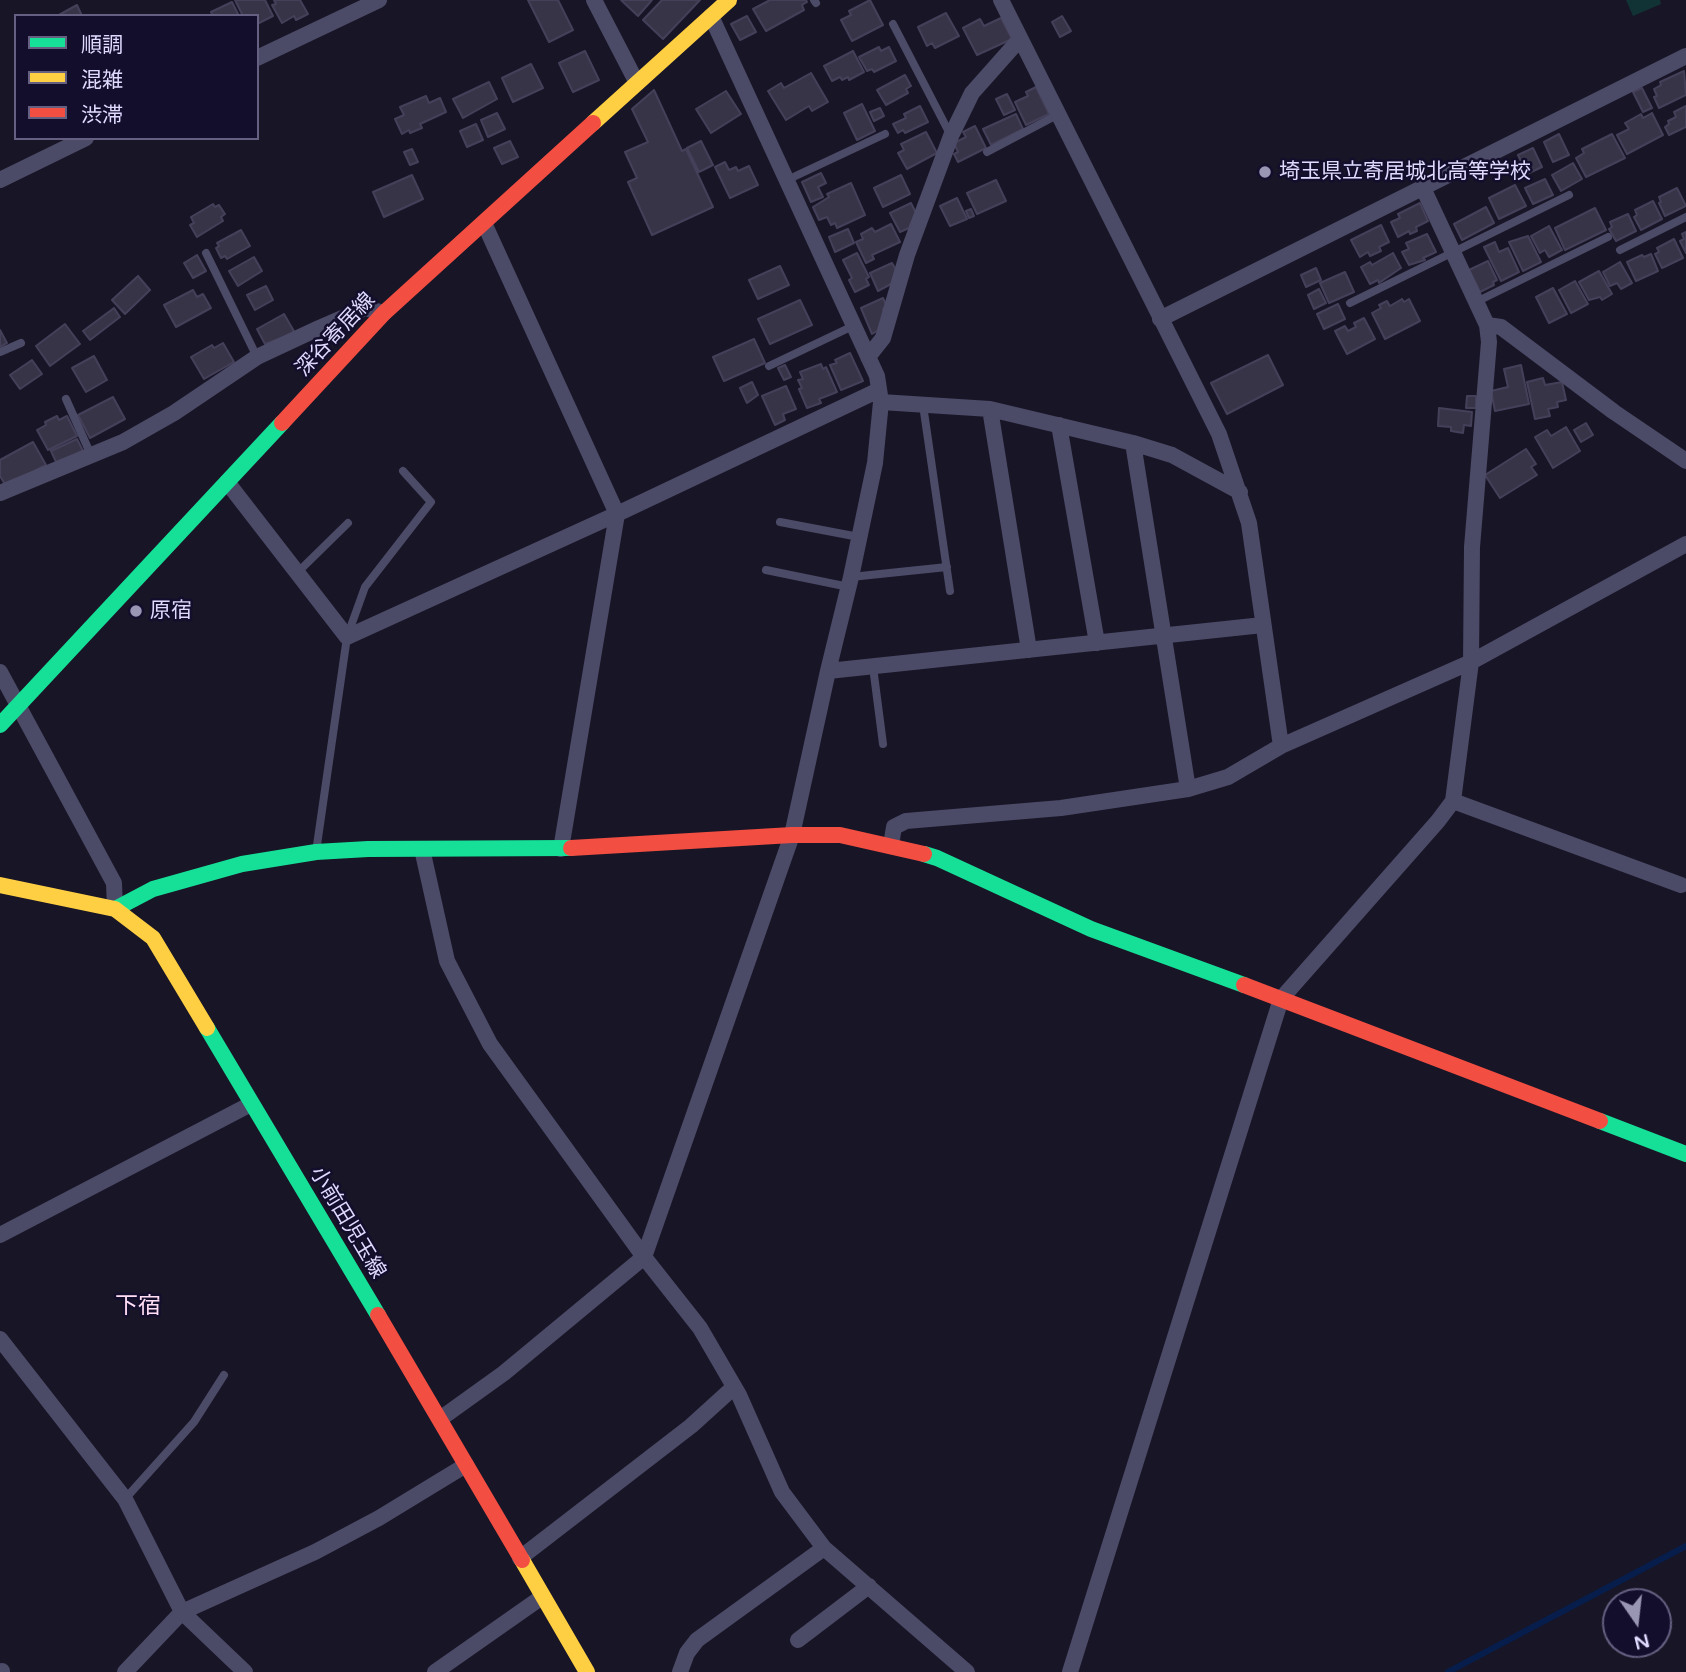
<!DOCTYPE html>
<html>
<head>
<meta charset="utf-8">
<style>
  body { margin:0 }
  #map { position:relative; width:1686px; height:1672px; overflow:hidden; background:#181526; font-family:"Varela Round","Noto Sans JP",sans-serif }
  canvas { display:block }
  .legend { position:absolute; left:14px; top:14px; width:245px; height:126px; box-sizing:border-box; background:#140e2d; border:2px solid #656081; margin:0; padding:9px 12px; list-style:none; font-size:21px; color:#dfdbff }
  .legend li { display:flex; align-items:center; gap:14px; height:35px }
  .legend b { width:35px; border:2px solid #656081 }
  .north { position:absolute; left:1602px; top:1588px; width:70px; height:70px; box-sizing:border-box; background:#140e2d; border:2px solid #656081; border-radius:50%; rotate:166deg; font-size:19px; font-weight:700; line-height:28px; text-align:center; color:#dfdbff }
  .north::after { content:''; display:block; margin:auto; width:24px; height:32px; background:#9996b3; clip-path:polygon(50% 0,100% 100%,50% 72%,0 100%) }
</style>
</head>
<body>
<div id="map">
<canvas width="1686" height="1672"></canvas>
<ul class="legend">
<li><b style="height:9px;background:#16e098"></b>順調</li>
<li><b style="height:9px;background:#ffcf43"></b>混雑</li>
<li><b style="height:9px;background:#f24e42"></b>渋滞</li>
</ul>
<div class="north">N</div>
</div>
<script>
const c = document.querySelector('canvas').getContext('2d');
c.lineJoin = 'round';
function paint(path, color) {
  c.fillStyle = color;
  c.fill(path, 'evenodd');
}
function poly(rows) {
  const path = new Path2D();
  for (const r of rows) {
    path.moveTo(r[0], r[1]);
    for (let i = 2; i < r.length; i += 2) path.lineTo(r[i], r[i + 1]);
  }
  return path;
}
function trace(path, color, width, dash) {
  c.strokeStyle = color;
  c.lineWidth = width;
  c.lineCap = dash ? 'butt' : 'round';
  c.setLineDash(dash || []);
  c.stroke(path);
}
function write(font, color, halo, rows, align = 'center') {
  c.font = font + ' "Varela Round","Noto Sans JP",sans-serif';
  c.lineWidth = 5;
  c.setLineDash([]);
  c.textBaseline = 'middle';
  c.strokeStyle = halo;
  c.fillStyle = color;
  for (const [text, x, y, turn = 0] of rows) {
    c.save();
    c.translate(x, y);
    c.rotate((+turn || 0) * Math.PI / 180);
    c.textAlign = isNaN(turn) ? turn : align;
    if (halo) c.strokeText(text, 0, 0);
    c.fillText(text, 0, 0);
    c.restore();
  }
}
const green = poly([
  [1626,0,1660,0,1661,4,1633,16]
]);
const stream = poly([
  [1448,1672,1686,1546]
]);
const building = poly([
  [235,0,265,0,273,16,257,24,257,16,243,16,235,0],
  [274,0,300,0,308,14,296,20,294,16,282,23,272,5,276,4,274,0],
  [528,0,558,0,573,30,549,42,528,0],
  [621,0,652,0,638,16,621,0],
  [662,0,700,0,663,39,643,20,662,0],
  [770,0,806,0,807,2,802,5,804,10,766,31,753,9,770,0],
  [870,0,883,25,852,41,841,20,851,15,849,11,870,0],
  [232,2,239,16,213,16,211,12,232,2],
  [77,5,82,16,57,16,77,5],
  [946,13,959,36,935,48,932,43,927,46,918,27,946,13],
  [747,16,756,32,740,40,731,24,747,16],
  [1062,16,1071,31,1060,37,1052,22,1062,16],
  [1001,18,1012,39,977,55,963,28,980,19,984,26,1001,18],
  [879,47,881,51,889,47,896,61,874,72,872,69,867,71,859,57,879,47],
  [585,51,599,80,573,92,559,63,585,51],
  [853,51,864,72,849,80,848,77,842,80,840,77,832,81,824,66,853,51],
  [531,64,543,88,513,102,502,78,531,64],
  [1684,71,1686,95,1659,108,1654,97,1657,96,1654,89,1661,85,1660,82,1684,71],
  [811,73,828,102,812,111,809,106,786,120,768,91,781,83,784,88,811,73],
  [905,75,911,86,906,89,908,93,886,105,877,90,905,75],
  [489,82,497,99,463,118,453,99,489,82],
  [1036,87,1049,114,1026,125,1015,102,1028,96,1026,92,1036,87],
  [1642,88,1652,108,1643,112,1633,92,1642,88],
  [654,90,682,151,686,149,713,207,652,235,628,182,637,178,625,152,648,142,632,109,654,90],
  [726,91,741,114,711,133,696,109,726,91],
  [1007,94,1015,110,1004,115,996,99,1007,94],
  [426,96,429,103,440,98,446,112,420,124,422,128,410,133,409,130,402,134,395,119,404,115,400,107,426,96],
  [862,104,875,131,857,140,844,113,862,104],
  [920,106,928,122,905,133,903,130,898,133,893,124,906,118,904,114,920,106],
  [1686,106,1686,127,1669,135,1665,127,1669,124,1668,121,1676,117,1674,112,1686,106],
  [880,108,884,116,874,121,870,112,880,108],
  [497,113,505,129,488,137,481,120,497,113],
  [1652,113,1663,135,1627,154,1617,135,1629,129,1625,123,1641,114,1643,118,1652,113],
  [1016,114,1023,129,991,145,983,129,1016,114],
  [476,124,483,140,467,147,460,131,476,124],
  [975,126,986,148,958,162,954,154,958,152,954,143,966,137,963,132,975,126],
  [926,132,937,153,907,169,898,153,904,150,901,144,926,132],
  [1559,134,1569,155,1553,162,1544,142,1559,134],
  [1612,134,1625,158,1586,177,1576,158,1584,153,1582,149,1612,134],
  [510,141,518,157,502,164,494,148,510,141],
  [701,141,713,165,699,172,687,148,701,141],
  [1533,148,1542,167,1527,174,1518,155,1533,148],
  [412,149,418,162,410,165,404,152,412,149],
  [725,162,729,170,736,167,738,171,749,166,758,185,730,198,715,167,725,162],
  [1573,163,1582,179,1561,191,1552,175,1573,163],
  [821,173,826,183,818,187,823,197,811,202,802,182,821,173],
  [412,175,423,199,384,217,373,192,412,175],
  [901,175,910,194,883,207,874,188,901,175],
  [1545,179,1553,195,1533,204,1525,188,1545,179],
  [996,180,1006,201,977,214,967,193,996,180],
  [851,183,865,215,837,228,835,223,831,225,827,217,819,220,813,207,829,197,827,194,851,183],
  [1515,185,1526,206,1499,219,1489,198,1515,185],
  [1677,188,1686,206,1665,216,1659,203,1661,202,1659,197,1677,188],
  [957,198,967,219,950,226,940,206,957,198],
  [1653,201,1662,219,1641,230,1634,217,1637,215,1635,210,1653,201],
  [911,203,916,213,909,228,900,232,890,213,911,203],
  [1420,203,1428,221,1416,227,1417,231,1410,234,1409,231,1398,237,1391,222,1400,218,1398,214,1420,203],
  [213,204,215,207,219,205,225,214,221,217,223,221,197,237,190,225,194,223,191,217,213,204],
  [1486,207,1494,223,1462,240,1454,224,1486,207],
  [1595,208,1606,230,1565,250,1555,228,1595,208],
  [971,209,974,216,969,218,966,211,971,209],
  [1628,214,1636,231,1616,241,1609,229,1612,227,1610,222,1628,214],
  [891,224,900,242,872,255,874,259,866,263,856,242,863,239,861,234,872,228,875,232,891,224],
  [1381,225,1389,242,1379,247,1381,251,1370,256,1368,252,1360,257,1351,240,1381,225],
  [1549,226,1562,250,1549,257,1545,250,1540,253,1531,236,1549,226],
  [848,229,854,243,835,252,829,237,848,229],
  [241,230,250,246,227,259,225,256,221,258,216,248,219,246,217,243,241,230],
  [1686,232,1686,253,1680,241,1684,239,1682,234,1686,232],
  [1427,234,1436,252,1423,258,1425,260,1409,265,1402,252,1409,249,1406,243,1427,234],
  [1528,236,1541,262,1523,271,1509,242,1528,236],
  [1674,239,1683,258,1662,268,1655,254,1659,252,1657,248,1674,239],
  [1495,242,1499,252,1508,248,1519,272,1501,281,1484,247,1495,242],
  [857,253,869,277,866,279,869,285,855,292,849,280,852,278,843,260,857,253],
  [1393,253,1401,268,1379,283,1378,280,1370,284,1361,267,1370,262,1372,265,1393,253],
  [1651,254,1658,271,1636,281,1627,262,1642,255,1644,257,1651,254],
  [197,255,206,271,193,278,184,263,197,255],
  [254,257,262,271,238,286,229,271,254,257],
  [1488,261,1497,280,1493,282,1494,285,1480,292,1469,270,1488,261],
  [1620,262,1632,283,1621,289,1617,283,1610,286,1603,272,1620,262],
  [892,263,896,270,891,284,878,291,870,273,892,263],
  [780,266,789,285,758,299,749,280,780,266],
  [1316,268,1321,280,1306,287,1301,275,1316,268],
  [1599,271,1612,294,1602,300,1600,297,1589,300,1579,282,1599,271],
  [1345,272,1354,292,1329,303,1320,283,1345,272],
  [138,276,150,290,125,314,112,300,138,276],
  [1575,281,1588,304,1571,313,1559,290,1575,281],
  [266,286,273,300,255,310,247,295,266,286],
  [1553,288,1567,314,1549,323,1536,297,1553,288],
  [1319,289,1326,303,1314,309,1308,295,1319,289],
  [193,290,197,297,203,294,211,308,176,327,164,305,193,290],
  [883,298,887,307,883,309,885,314,879,330,872,334,861,308,883,298],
  [1402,299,1404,302,1409,299,1420,321,1385,339,1372,313,1381,308,1379,305,1387,301,1390,306,1402,299],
  [800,300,812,325,770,344,758,319,800,300],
  [1338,304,1345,319,1324,329,1317,314,1338,304],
  [114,308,120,317,90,340,83,331,114,308],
  [284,314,295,333,265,344,257,329,284,314],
  [1364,318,1375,339,1347,354,1335,331,1345,326,1348,331,1356,327,1354,323,1364,318],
  [65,324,80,344,50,366,36,346,65,324],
  [0,330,7,343,0,347,0,330],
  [754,339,765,363,724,381,713,357,754,339],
  [223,343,234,362,204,379,191,357,212,345,214,348,223,343],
  [850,353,863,381,841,390,830,365,837,363,835,360,850,353],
  [1268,355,1283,385,1227,414,1211,383,1268,355],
  [94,356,107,380,86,392,72,368,94,356],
  [32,360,42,374,20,389,10,375,32,360],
  [821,364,823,369,826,367,837,392,819,399,821,403,807,408,799,389,802,388,798,380,803,379,800,372,821,364],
  [785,365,791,377,784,380,778,368,785,365],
  [1521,365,1529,404,1495,411,1491,391,1508,387,1504,369,1521,365],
  [1543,378,1545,385,1562,382,1566,400,1557,402,1558,407,1548,409,1550,416,1535,419,1527,382,1543,378],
  [752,382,758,395,747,403,740,388,752,382],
  [786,386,796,409,783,414,785,420,775,425,762,396,786,386],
  [1467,396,1476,396,1476,408,1466,408,1467,396],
  [113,397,125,419,90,438,78,415,113,397],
  [1439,408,1472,412,1471,426,1464,425,1463,433,1451,431,1451,427,1438,426,1439,408],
  [57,416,59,420,67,416,77,436,48,450,37,430,46,425,45,422,57,416],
  [1586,423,1593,435,1581,442,1574,430,1586,423],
  [1566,427,1580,451,1553,468,1535,437,1547,430,1551,436,1566,427],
  [77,439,83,451,57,464,51,451,77,439],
  [33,442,46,465,6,486,0,476,0,460,33,442],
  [1526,449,1536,464,1531,467,1537,475,1500,498,1485,475,1526,449]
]);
const lane = poly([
  [814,0,816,3],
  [893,24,951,136],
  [987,152,1057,115],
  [787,180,885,134],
  [1620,250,1686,217],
  [206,253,257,357],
  [1476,302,1608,237],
  [1350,303,1569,195],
  [0,352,21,343],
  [769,366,853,326],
  [66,399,91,455],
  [923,405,950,591],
  [780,522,859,537],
  [766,570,849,587],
  [297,573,348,523],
  [851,577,947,567],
  [873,667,883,744],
  [316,852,347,637,365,587,431,502,403,471],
  [125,1499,194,1422,224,1375]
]);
const street = poly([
  [594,0,637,83],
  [1001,0,1219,434,1249,523,1281,746],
  [257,58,379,0],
  [0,180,86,138],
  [484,223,617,514,561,849],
  [1160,319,1686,56],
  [1487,325,1501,327,1614,412,1686,461],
  [868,357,883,338,907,255,951,136,972,93,1020,39],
  [881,402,990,409,1133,443,1172,455,1240,492],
  [990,409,1029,650],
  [1059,425,1097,643],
  [1133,443,1188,789],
  [227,482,347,637,617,514,879,390],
  [0,493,123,442,174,413,257,357,319,328,365,308,384,313],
  [828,671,1263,625],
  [0,672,114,883,115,909],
  [1453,801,1681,885],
  [891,845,894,827,906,821,1061,808,1188,789,1228,777,1281,746,1471,662,1686,544],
  [422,849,447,961,490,1044,644,1257,700,1328,739,1395,782,1492,824,1548,967,1672],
  [0,1235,251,1104],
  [0,1339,125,1499,182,1612,245,1672],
  [440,1419,504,1373,644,1257,792,835,828,671,851,577,875,463,881,402,877,376,711,16],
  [520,1558,691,1426,734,1387],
  [798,1640,869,1586],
  [2,1671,2,1672],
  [125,1672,182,1612,315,1552,379,1518,466,1465],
  [435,1672,542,1597],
  [680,1672,687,1653,697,1640,824,1548],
  [1070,1672,1281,999,1438,821,1453,801,1471,662,1472,547,1489,342,1487,325,1423,188]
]);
const fast = poly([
  [0,725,282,423],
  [924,854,937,858,1091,929,1244,985],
  [115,909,153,889,242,864,316,852,368,849,571,848],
  [207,1028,378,1315],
  [1600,1121,1686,1154]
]);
const slow = poly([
  [593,123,729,0],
  [0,885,115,909,153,938,207,1028],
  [522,1560,587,1672]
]);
const jam = poly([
  [282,423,384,313,593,123],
  [571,848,792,835,840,835,924,854],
  [1244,985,1600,1121],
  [378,1315,522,1560]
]);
const markers = [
  [1265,172,7,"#9996b3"],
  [136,611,7,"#9996b3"]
];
const poiNames = [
  ["埼玉県立寄居城北高等学校",1279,172],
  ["原宿",150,611]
];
const streetNames = [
  ["深谷寄居線",336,335,-47],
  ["小前田児玉線",347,1223,59]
];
const neighbourhoodNames = [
  ["下宿",138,1307]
];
paint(green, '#123335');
trace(stream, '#071e4c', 6);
paint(building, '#383447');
trace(building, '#45405a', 2);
trace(lane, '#4b4a67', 8);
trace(street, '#4b4a67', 16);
trace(fast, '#16e098', 16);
trace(slow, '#ffcf43', 16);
trace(jam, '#f24e42', 16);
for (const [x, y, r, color] of markers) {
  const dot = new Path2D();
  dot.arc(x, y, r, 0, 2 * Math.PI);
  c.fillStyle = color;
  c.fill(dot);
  trace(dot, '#140e2d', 2.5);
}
write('21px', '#dfdbff', '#140e2d', poiNames, 'left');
write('21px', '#dfdbff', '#140e2d', streetNames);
write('23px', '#ffddf2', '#140e2d', neighbourhoodNames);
</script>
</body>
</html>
